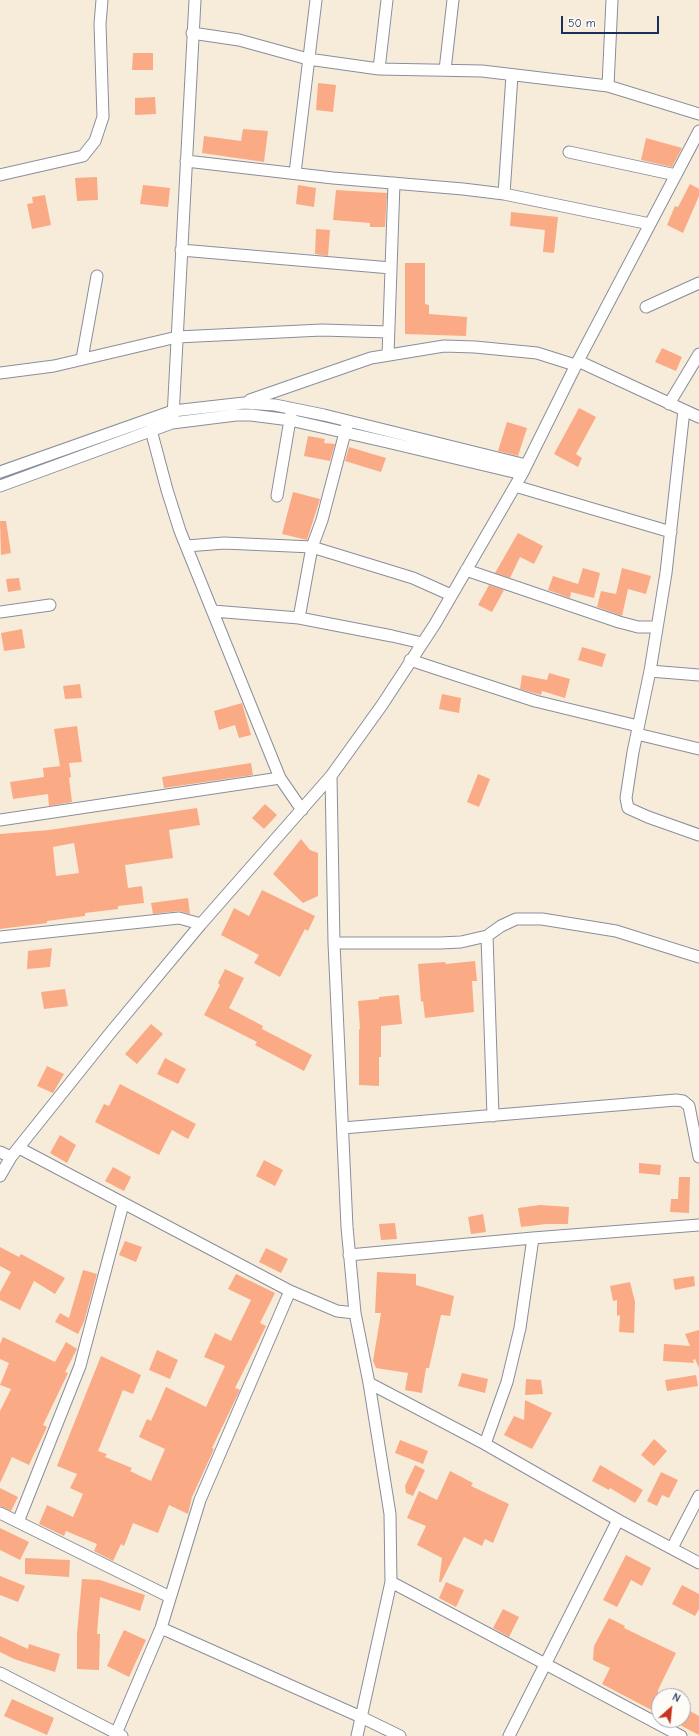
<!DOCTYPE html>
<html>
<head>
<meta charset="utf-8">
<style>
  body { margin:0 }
  #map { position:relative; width:699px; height:1736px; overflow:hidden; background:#f7ecda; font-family:"Comic Neue",sans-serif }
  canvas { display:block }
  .north { position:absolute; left:651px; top:1688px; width:40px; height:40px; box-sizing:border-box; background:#fdfcf7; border:1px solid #a3aaba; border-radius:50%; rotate:27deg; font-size:11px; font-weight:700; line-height:16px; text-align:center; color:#1b2f5e }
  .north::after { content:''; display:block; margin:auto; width:14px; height:18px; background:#c8321e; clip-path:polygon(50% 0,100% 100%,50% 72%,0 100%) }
  .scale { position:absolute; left:561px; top:16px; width:98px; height:18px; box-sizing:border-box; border:2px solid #1b2f5e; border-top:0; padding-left:5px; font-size:12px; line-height:14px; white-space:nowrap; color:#1b2f5e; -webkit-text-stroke:3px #fdfcf7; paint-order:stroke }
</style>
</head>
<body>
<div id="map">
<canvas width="699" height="1736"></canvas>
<div class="north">N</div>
<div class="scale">50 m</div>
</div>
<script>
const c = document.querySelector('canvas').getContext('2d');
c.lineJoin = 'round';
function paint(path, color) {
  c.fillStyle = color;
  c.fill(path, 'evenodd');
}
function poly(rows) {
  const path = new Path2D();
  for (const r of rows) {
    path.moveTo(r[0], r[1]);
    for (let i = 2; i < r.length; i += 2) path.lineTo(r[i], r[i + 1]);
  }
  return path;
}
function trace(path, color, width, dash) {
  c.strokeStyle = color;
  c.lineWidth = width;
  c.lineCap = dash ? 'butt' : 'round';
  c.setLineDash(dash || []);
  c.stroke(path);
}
const building = poly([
  [133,53,153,53,153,70,132,70],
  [318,83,336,85,333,112,316,110],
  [155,97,156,114,135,115,135,98],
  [243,129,268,131,264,162,202,153,204,136,241,141],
  [646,138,682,148,672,167,641,160],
  [97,177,98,200,77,201,75,178],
  [690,184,699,189,699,196,683,233,667,225,675,206,678,207],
  [143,185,170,188,168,207,140,204],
  [298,185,316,188,314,207,296,204],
  [336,190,387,193,385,227,370,227,370,223,333,220],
  [45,195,51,225,32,229,27,204,33,203,32,197],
  [511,212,558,217,554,253,543,252,545,230,510,226],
  [316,229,330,230,328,256,315,254],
  [405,263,425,263,425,304,429,305,429,314,467,317,466,336,405,334],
  [662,348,682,357,676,371,655,362],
  [579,408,596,417,576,454,582,458,578,467,554,454],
  [507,422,527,428,518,456,498,451],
  [308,436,325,439,324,443,335,444,330,461,304,456],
  [349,447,386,458,381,472,345,461],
  [293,492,320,499,307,540,282,534],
  [0,521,6,521,11,553,1,555],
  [518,533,543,546,534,564,520,557,510,578,495,573],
  [583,568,600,573,594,598,571,592,570,598,548,590,553,576,578,584],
  [622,568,651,576,646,594,628,589,622,616,597,607,601,591,616,594],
  [19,578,21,590,8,592,6,579],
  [489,585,504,590,492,612,478,605],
  [22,629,25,648,4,651,1,633],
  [582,647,606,654,602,667,578,660],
  [549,673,570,679,565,698,542,691,541,695,520,689,522,675,547,680],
  [80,684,82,698,65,699,63,686],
  [442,694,461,698,459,713,439,709],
  [242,703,251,735,239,738,235,725,219,730,214,711],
  [77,726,82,762,69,763,71,777,69,778,72,802,49,806,48,794,13,799,10,782,44,777,43,768,60,766,54,729],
  [251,763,253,775,164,788,162,777],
  [478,774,490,779,479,807,467,802],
  [265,804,277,815,264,829,252,818],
  [197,808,200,825,169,830,173,858,125,865,128,888,142,886,144,903,118,906,118,909,85,913,85,916,47,921,47,923,0,929,0,834,49,830],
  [74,843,79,873,56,876,53,847],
  [301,839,310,850,318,853,318,896,303,903,273,874],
  [262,890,315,916,308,931,305,929,280,977,254,963,259,955,221,935,234,908,249,916],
  [188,898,190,914,179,911,153,914,151,903],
  [52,948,50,967,27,969,28,951],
  [475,961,477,981,472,981,474,1012,425,1018,423,1001,421,1002,418,964,445,962,446,964],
  [225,969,244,978,229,1008,263,1026,262,1029,312,1055,304,1071,255,1045,257,1042,204,1015,220,985,218,983],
  [65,989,68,1006,44,1009,41,992],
  [399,995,402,1024,381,1026,381,1057,379,1057,379,1086,359,1085,359,1029,360,1029,358,1001,379,999,379,997],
  [151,1024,163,1034,137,1064,125,1054],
  [165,1058,186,1069,178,1084,157,1074],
  [47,1066,64,1074,53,1093,37,1086],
  [120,1084,196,1124,188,1139,172,1130,159,1155,95,1122,104,1104,109,1106],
  [60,1135,76,1145,67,1163,50,1153],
  [264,1160,283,1170,275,1186,256,1176],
  [639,1163,661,1165,660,1175,639,1173],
  [113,1167,131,1177,124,1191,105,1181],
  [679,1177,690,1177,689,1213,670,1212,671,1199,678,1199],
  [540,1205,569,1207,568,1224,546,1224,521,1227,518,1208],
  [483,1214,486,1232,471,1234,468,1217],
  [395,1223,397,1239,381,1240,379,1224],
  [125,1241,142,1247,136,1262,119,1255],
  [0,1247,19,1257,21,1254,65,1278,55,1294,34,1281,20,1310,0,1300,0,1292,11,1272,0,1266],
  [266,1248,288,1259,281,1273,259,1262],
  [83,1270,97,1274,84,1322,78,1334,55,1322,60,1313,69,1318],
  [377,1272,416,1274,416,1285,454,1296,450,1316,441,1315,429,1368,426,1368,422,1393,405,1390,408,1373,376,1368,373,1361,381,1313,375,1313],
  [236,1274,275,1293,260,1323,266,1326,235,1388,240,1390,212,1448,214,1449,192,1497,188,1514,169,1505,158,1533,133,1523,124,1546,121,1544,113,1561,94,1551,97,1544,66,1531,64,1536,39,1524,47,1505,73,1517,83,1494,70,1488,77,1474,57,1466,101,1356,141,1375,133,1394,123,1390,98,1451,107,1454,105,1457,132,1468,130,1471,151,1481,165,1449,139,1437,147,1419,151,1421,166,1387,206,1407,225,1366,204,1357,215,1333,231,1341,251,1300,228,1289],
  [694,1276,695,1286,675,1290,673,1279],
  [630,1282,635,1302,634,1333,619,1332,620,1315,617,1316,617,1300,613,1301,610,1286],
  [699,1330,699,1368,695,1359,693,1360,694,1363,663,1361,664,1344,690,1346,685,1334],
  [3,1337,55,1362,66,1342,77,1349,65,1372,68,1373,43,1425,47,1427,29,1465,12,1457,0,1483,0,1411,11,1389,0,1385,9,1363,0,1359,0,1344],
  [157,1350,178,1360,170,1379,149,1370],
  [462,1373,488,1379,485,1393,458,1386],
  [696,1375,698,1386,667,1391,665,1380],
  [526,1379,541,1380,543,1394,525,1395],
  [525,1400,552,1413,532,1449,504,1435,514,1416,524,1420],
  [654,1439,667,1451,654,1466,641,1455],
  [400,1440,428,1451,423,1464,395,1453],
  [415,1465,425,1470,413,1496,406,1493,405,1486],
  [600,1465,643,1490,635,1503,610,1488,609,1490,592,1481],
  [450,1471,473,1483,471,1486,509,1504,493,1543,485,1539,482,1546,464,1537,441,1582,439,1582,442,1558,417,1545,426,1526,407,1518,419,1491,437,1500],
  [661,1472,678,1480,669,1498,662,1495,657,1506,647,1501],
  [0,1488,18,1497,11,1511,0,1506],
  [0,1528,29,1542,20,1560,0,1550],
  [626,1555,651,1568,642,1586,631,1580,617,1607,603,1600],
  [25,1558,70,1560,69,1577,25,1574],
  [0,1576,25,1586,18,1602,0,1595],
  [82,1579,100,1580,145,1595,140,1611,100,1597,97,1634,100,1634,99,1670,77,1669,77,1634],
  [446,1582,464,1590,456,1607,439,1598],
  [682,1585,699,1594,699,1609,695,1616,672,1604],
  [503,1609,519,1617,509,1637,493,1628],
  [609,1618,625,1626,624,1628,676,1653,658,1690,659,1714,602,1684,610,1668,593,1660,594,1646],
  [124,1630,146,1640,129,1677,107,1666],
  [0,1636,28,1649,29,1644,60,1654,55,1672,14,1659,0,1652],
  [12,1699,54,1718,47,1735,4,1716],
  [686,1709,699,1716,699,1735,678,1724,680,1720,683,1720,683,1715]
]);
const minor = poly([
  [192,33,239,40,308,59,379,69,482,71,608,86,699,114],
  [379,69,387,0],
  [445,70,453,0],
  [608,86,612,0],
  [569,152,676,175],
  [186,161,333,178,463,189,504,194,650,224],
  [295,173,316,0],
  [0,175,83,156,95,141,103,117,100,24,102,0],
  [504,194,512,75],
  [181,250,391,268],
  [646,307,699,283],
  [388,355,394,183],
  [82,359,97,276],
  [578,361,699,417],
  [0,373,54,366,177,337,322,330,388,332],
  [250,400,371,358,444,346,475,347,537,353,575,365],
  [669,404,699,354],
  [684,410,666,573,650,671,633,752,626,798,628,808,648,817,699,835],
  [173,417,195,0],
  [151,430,167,490,180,531,280,778,302,810],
  [0,472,173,411,244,403,275,405,324,415,526,465],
  [0,486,172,423,236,415,251,415,290,420,387,442,522,474],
  [515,486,671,532],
  [277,496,291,414],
  [187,546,224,543,312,547,413,578,451,595],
  [466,570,619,622,638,627,657,627],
  [213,611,299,618,312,547,322,520,347,425],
  [0,612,50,605],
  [299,618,392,636,422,643],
  [410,660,535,701,638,726],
  [650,671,699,675],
  [637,734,699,749],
  [331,776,334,943,347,1227,355,1313,369,1383,390,1514,391,1582,357,1736],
  [0,820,280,778],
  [487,936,493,1116],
  [0,937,179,918,201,924],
  [334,943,440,943,461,942,487,936,501,926,516,919,542,919,616,931,699,957],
  [343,1128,676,1100,683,1101,689,1106,699,1157],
  [19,1148,290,1291,337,1311,355,1313],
  [0,1152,11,1157],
  [0,1176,11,1157,111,1032,201,924,331,776,382,705,435,624,522,474,578,361,699,131],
  [349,1255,533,1238,699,1225],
  [369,1383,485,1444,618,1520,699,1563],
  [485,1444,507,1382,520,1328,533,1238],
  [0,1513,170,1597],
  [18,1522,80,1366,123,1204],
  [672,1548,699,1496],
  [391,1582,681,1736],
  [161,1628,361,1717,400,1736],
  [0,1673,122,1736],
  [115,1736,161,1628,200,1500,290,1291],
  [509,1736,618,1520]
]);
paint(building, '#fbaa86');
trace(minor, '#898e9c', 13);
trace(minor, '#fff', 11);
</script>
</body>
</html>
